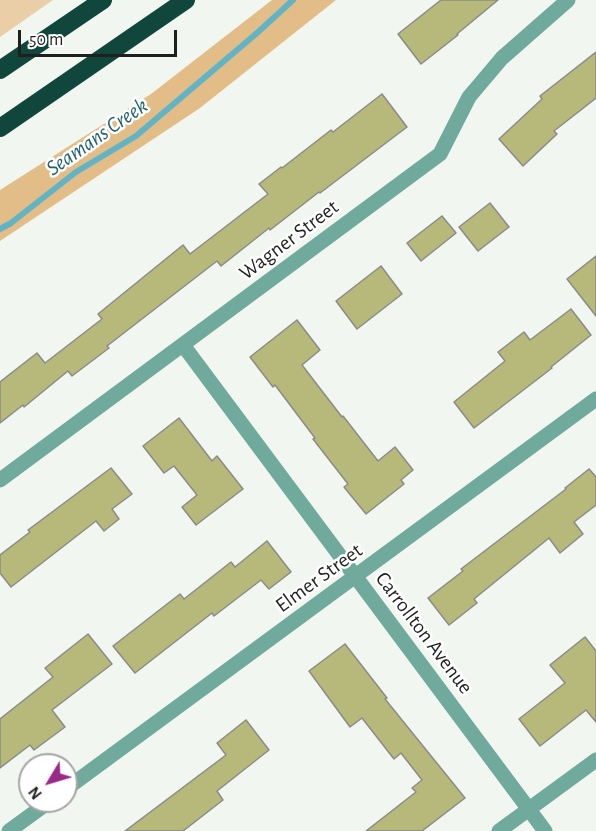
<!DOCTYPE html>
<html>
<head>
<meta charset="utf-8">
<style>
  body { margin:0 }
  #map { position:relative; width:596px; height:831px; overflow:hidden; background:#f2f6f1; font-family:"Alegreya Sans",sans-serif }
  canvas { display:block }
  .north { position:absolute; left:18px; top:753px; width:60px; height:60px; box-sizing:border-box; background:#fff; border:2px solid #a5a6a5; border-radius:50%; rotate:232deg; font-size:16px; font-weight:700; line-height:24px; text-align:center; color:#1e201e }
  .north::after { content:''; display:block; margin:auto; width:21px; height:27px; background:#9a2a89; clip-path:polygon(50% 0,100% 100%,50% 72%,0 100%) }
  .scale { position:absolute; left:18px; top:30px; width:159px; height:27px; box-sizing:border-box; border:3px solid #1e201e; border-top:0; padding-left:8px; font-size:18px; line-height:21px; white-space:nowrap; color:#1e201e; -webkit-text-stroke:4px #fff; paint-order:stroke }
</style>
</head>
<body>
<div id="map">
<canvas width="596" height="831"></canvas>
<div class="north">N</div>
<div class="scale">50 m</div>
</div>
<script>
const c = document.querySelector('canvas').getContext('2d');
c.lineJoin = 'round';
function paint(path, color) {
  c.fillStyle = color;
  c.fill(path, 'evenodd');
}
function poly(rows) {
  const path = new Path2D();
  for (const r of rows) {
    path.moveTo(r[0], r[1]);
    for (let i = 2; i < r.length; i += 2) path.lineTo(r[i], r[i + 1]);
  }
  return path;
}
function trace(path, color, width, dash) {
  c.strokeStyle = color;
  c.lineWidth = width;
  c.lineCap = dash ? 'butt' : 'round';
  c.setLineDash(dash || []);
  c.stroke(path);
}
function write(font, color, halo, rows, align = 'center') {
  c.font = font + ' "Alegreya Sans",sans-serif';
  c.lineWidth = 5;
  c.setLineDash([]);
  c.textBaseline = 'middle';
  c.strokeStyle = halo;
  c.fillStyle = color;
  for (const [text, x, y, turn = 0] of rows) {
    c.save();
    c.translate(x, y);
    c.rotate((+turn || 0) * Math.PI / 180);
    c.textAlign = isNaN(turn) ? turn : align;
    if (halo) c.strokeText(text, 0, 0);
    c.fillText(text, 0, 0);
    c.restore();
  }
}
const green = poly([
  [0,0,53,0,0,37]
]);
const forest = poly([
  [272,0,336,0,200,108,0,241,0,190,151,94]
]);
const stream = poly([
  [0,229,11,223,76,172,136,136,257,33,293,0]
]);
const building = poly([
  [441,0,498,0,457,34,458,35,421,64,398,34,441,0],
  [596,52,596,98,554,131,557,134,523,166,499,139,542,99,540,96,596,52],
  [382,94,407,127,320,193,319,192,270,230,269,228,221,266,217,261,107,346,109,348,72,376,68,371,24,407,23,405,0,423,0,382,37,353,45,363,102,319,98,314,183,245,190,254,268,194,259,184,281,167,282,168,331,130,333,132,382,94],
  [490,203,509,227,478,251,459,227,490,203],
  [442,216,456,233,421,261,407,243,442,216],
  [596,256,596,316,567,279,596,256],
  [381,266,402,294,357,329,336,301,381,266],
  [571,309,591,335,551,367,552,368,474,428,454,402,505,361,498,352,524,332,530,340,571,309],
  [297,320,320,350,302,365,342,417,343,416,378,461,395,447,413,470,401,480,404,484,366,514,344,487,348,484,313,439,315,438,275,385,273,387,250,357,297,320],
  [179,418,212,461,217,456,243,489,196,525,182,507,197,495,174,466,164,473,143,446,179,418],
  [111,468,132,494,112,509,119,519,104,531,96,521,11,587,0,573,0,555,30,532,28,530,111,468],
  [589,469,596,477,596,505,574,522,583,534,560,553,549,538,474,599,477,603,449,625,428,598,463,571,461,569,566,489,565,488,589,469],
  [267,541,291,572,269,589,261,580,214,616,212,613,135,673,113,646,180,594,184,599,231,562,235,567,267,541],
  [88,634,112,664,52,710,65,727,34,750,30,745,0,768,0,719,53,677,45,668,88,634],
  [585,637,596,651,596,722,586,710,540,746,519,719,565,683,550,665,585,637],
  [345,644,387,698,385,699,465,798,422,831,366,831,416,792,412,788,422,780,401,753,394,759,362,718,350,727,309,671,345,644],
  [246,720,269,750,217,791,223,800,183,831,125,831,226,755,217,743,246,720]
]);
const minor = poly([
  [183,345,545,831],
  [0,480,440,154,469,97,502,58,568,0],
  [66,789,596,399],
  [9,831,50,801],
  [499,831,596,760]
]);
const highway = poly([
  [0,70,103,0],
  [0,128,186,0]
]);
const streetNames = [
  ["Wagner Street",289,240,-37],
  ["Elmer Street",319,578,-36],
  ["Carrollton Avenue",424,633,53]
];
const waterNames = [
  ["Seamans Creek",97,137,-35]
];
paint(green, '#e9cea7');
paint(forest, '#e3bd87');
trace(stream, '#62b4c4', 6);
paint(building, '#b7b97b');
trace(building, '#8b8c87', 1.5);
trace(minor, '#70aa9c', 15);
trace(highway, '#11463c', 18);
write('21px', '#1e201e', '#fff', streetNames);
write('italic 22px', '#1f626e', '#fff', waterNames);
</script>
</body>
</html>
